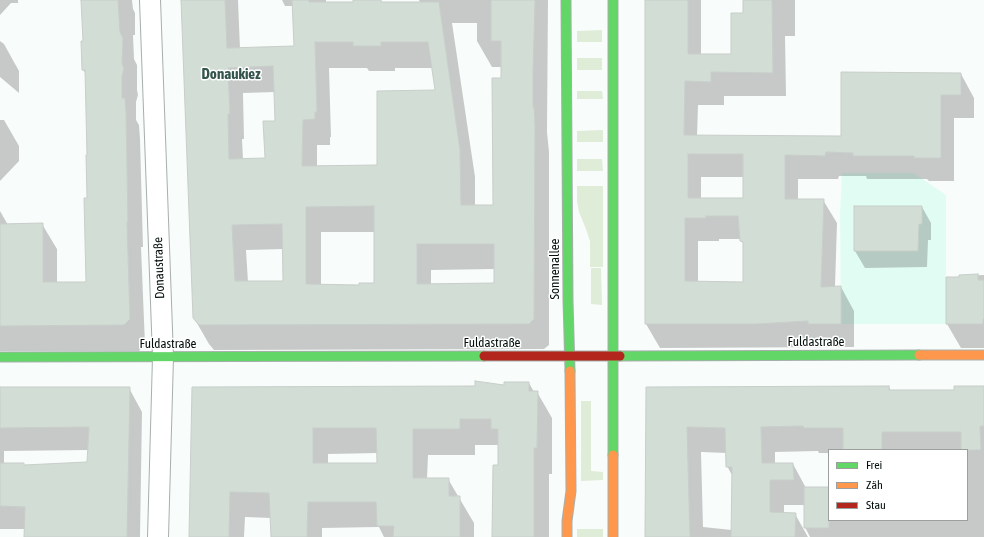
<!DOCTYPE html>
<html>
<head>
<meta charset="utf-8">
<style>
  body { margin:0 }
  #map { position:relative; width:984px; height:537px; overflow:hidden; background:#f8fcfa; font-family:"Asap Condensed",sans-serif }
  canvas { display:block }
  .legend { position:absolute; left:828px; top:449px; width:140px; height:72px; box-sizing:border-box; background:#fff; border:1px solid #9b9f9e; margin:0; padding:5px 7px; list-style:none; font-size:12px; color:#04100c }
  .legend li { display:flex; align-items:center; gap:8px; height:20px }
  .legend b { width:20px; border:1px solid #9b9f9e }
</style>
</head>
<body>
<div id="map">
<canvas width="984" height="537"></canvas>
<ul class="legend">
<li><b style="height:5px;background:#63d668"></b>Frei</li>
<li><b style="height:5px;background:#ff974d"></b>Zäh</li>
<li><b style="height:5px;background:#b3261e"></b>Stau</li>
</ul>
</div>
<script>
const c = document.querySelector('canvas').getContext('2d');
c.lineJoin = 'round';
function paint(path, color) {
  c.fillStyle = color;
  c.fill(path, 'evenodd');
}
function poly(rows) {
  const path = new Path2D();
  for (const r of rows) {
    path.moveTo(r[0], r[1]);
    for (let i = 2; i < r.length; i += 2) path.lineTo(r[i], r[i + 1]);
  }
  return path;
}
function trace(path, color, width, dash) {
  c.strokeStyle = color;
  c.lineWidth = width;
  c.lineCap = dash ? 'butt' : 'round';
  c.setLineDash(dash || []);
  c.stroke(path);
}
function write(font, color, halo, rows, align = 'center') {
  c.font = font + ' "Asap Condensed",sans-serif';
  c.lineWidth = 3;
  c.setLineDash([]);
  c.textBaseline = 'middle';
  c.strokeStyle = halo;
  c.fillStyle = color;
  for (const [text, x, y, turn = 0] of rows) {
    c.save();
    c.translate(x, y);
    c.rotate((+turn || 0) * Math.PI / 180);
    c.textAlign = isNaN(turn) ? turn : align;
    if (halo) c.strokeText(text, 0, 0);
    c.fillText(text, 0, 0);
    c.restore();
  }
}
const built = poly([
  [842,173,914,173,946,195,946,324,841,324,840,214]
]);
const green = poly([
  [602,30,602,42,577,42,577,31],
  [577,58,602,58,602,70,577,70],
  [577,91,602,91,603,99,577,99],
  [603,130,603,142,577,142,577,131],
  [577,159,602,159,603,171,577,171],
  [577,186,603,186,603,267,590,267,590,241,586,229,579,212,577,201],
  [591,268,601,268,602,305,591,304],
  [581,401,591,401,591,471,603,472,603,480,581,481],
  [577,529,603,529,603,537,577,537]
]);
const shadow = poly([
  [0,0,18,0,18,3,11,3,0,15],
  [81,0,132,0,133,9,135,13,135,35,133,35,134,59,137,65,137,90,138,95,136,102,136,120,139,125,140,139,143,247,141,247,145,345,139,351,0,351,0,211,8,225,42,224,57,249,57,283,87,283,88,156,86,74,83,70,84,42,82,3],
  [182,0,238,0,240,49,295,47,293,6,285,6,282,0,326,0,326,3,354,3,381,0,382,3,420,3,419,0,548,0,547,132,549,152,549,345,544,349,214,350,209,344,194,318],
  [452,23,477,23,477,41,492,67,502,67,494,206,475,206,475,177],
  [329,68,367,68,369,71,395,71,395,68,433,68,436,91,378,166,317,167,317,145,330,145,330,137,331,137],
  [275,92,276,122,266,159,243,159,242,139,244,139,243,93],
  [321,232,375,232,375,284,360,286,321,285],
  [284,249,284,282,248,282,246,250],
  [495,269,495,284,431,285,431,270],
  [646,0,701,0,701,55,732,55,744,14,744,0,795,0,795,36,785,36,786,96,724,96,724,105,698,105,697,136,842,137,961,74,974,98,974,118,954,118,954,181,929,181,927,179,867,179,866,176,839,176,838,179,798,179,798,200,823,200,837,223,835,287,841,287,854,311,854,347,660,348,646,324],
  [701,177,744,177,744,199,701,199],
  [719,239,741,239,744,246,744,283,698,282,698,241,719,241],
  [0,41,4,44,19,71,19,93,0,77],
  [0,120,4,120,19,146,19,161,0,181],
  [855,207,922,207,931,223,931,240,928,240,927,267,865,268,855,251],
  [984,275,984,348,961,348,947,324,960,276],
  [529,383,534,392,537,392,552,418,552,474,549,474,549,537,493,537,499,466,499,445,475,445,475,455,428,455,427,479,448,479,474,523,474,537,384,537,379,527,322,528,322,537,272,537,271,518,245,517,244,537,190,537,193,388,476,387],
  [378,453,378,464,328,464,328,454],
  [889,387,891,391,955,391,984,387,984,537,810,537,805,527,805,505,784,505,784,514,795,514,808,537,646,537,647,388],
  [829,450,967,450,967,520,829,520,829,488,806,488,793,464,775,464,775,452,818,451,819,453,829,453],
  [701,452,727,453,727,466,733,477,732,530,703,527],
  [129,388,142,412,140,537,25,537,25,529,0,529,0,389],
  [89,450,88,463,24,466,4,464,4,451]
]);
const building = poly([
  [81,0,118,0,120,32,123,38,122,63,124,69,122,76,122,98,125,98,126,112,128,222,127,222,130,319,124,325,0,326,0,224,43,223,43,282,86,282,84,198,87,198,86,155,87,155,85,70,82,70,81,41,83,41,81,0],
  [181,0,225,0,227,48,294,46,292,0,309,0,309,2,353,2,353,0,381,0,381,2,439,2,460,150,461,205,493,205,492,78,501,78,501,41,491,41,491,0,535,0,533,72,533,107,534,107,535,125,534,319,529,324,199,325,193,318,181,0],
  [315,42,353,42,353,46,381,46,381,42,428,42,435,90,377,91,377,165,302,166,303,120,315,119,315,112,317,112,315,42],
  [273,66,275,121,263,121,265,158,229,159,228,114,230,114,228,68,273,66],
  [374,206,374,283,359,283,359,285,306,284,306,207,374,206],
  [282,224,283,281,235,281,232,225,282,224],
  [417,244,494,244,494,283,417,284,417,244],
  [645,0,688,0,688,54,731,54,731,13,743,13,743,0,772,0,773,73,711,72,711,82,685,81,684,135,841,136,841,72,961,73,961,95,941,95,941,158,914,158,914,156,853,156,853,153,826,152,825,156,785,155,785,199,824,199,821,287,841,286,841,324,808,324,808,321,756,324,645,324,645,0],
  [688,154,743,154,743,198,688,198,688,154],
  [706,216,738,216,740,241,743,242,743,282,685,281,685,218,706,218,706,216],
  [854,206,922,206,922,224,919,224,918,251,854,251,854,206],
  [978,274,978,280,984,280,984,319,983,319,983,324,946,324,946,277,959,277,959,275,978,274],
  [475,381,504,385,504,382,529,382,529,391,538,391,537,448,534,448,534,537,492,537,493,465,498,465,498,429,491,429,491,419,460,419,460,429,413,429,413,478,449,478,449,496,460,496,460,537,393,537,394,526,377,526,376,502,308,502,307,537,271,537,269,493,230,492,229,537,189,537,192,387,475,386,475,381],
  [313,428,376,428,377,463,313,463,313,428],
  [889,386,889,390,954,390,954,386,984,386,984,426,980,426,981,450,961,450,961,432,882,432,882,450,843,450,843,428,804,428,803,426,761,427,762,463,793,463,794,480,770,480,770,512,796,513,795,537,731,537,732,467,726,467,725,428,687,427,690,537,645,537,646,387,889,386],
  [0,387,130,387,127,537,24,537,25,507,0,506,0,463,24,463,24,465,87,462,89,427,0,428,0,387],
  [804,487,829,487,829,528,804,528,804,487]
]);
const street = poly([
  [150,0,163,357,158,537]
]);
const fast = poly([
  [566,0,568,300,570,371],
  [613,0,613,455],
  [620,356,919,355],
  [0,357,484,356]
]);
const slow = poly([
  [919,355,984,355],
  [613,455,613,537],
  [567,537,567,521,571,491,570,371]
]);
const jam = poly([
  [484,356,620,356]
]);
const streetNames = [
  ["Donaustraße",159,268,-92],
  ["Sonnenallee",555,269,-90],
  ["Fuldastraße",816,342],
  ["Fuldastraße",492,343],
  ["Fuldastraße",168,344]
];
const quarterNames = [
  ["Donaukiez",231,74]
];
paint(built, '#e1fdf3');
paint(green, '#dfecd8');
paint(shadow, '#0003');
paint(building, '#d1ddd5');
trace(building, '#c8ceca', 1);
trace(street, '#a7afac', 22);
trace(fast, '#a7afac', 11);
trace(slow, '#a7afac', 11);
trace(jam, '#a7afac', 11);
trace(street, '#fefffe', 20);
trace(fast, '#63d668', 9);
trace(slow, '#ff974d', 9);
trace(jam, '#b3261e', 9);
write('13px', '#04100c', '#fff', streetNames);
write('bold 15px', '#34554b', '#fff', quarterNames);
</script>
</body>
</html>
